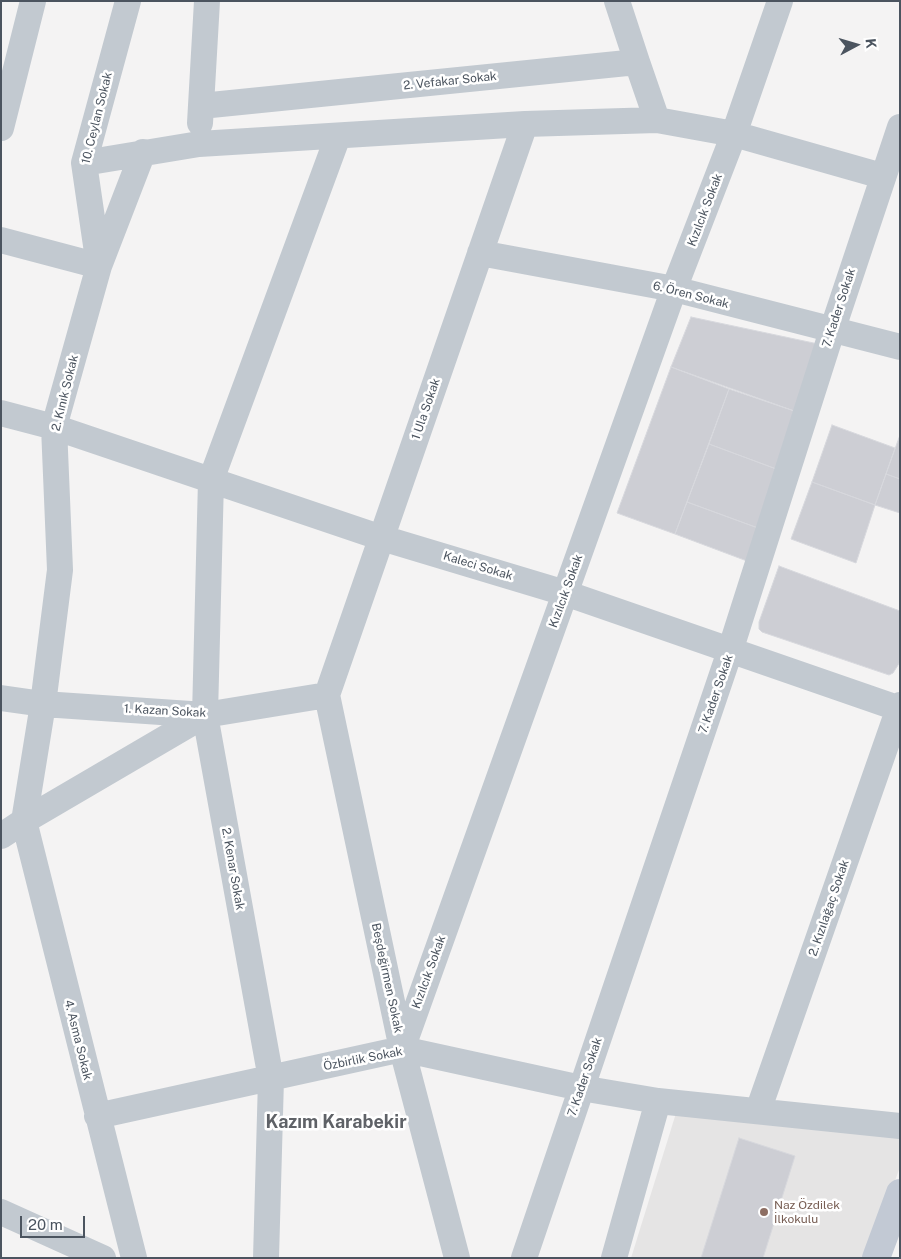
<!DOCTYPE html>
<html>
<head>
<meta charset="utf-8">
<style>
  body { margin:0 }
  #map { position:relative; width:901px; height:1259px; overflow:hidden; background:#f4f3f3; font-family:"Public Sans",sans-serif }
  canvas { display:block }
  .frame { position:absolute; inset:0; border:2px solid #4b545f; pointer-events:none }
  .north { position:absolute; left:831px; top:20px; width:50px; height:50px; -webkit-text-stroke:4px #fff; paint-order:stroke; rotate:84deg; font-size:14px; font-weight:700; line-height:20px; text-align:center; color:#4b545f }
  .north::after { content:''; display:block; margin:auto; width:18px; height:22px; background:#4b545f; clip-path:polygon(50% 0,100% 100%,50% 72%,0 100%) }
  .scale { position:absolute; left:20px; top:1216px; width:65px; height:22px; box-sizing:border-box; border:2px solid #4b545f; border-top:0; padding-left:6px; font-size:15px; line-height:18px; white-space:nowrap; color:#4b545f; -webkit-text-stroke:4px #fff; paint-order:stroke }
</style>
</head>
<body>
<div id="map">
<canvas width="901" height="1259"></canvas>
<div class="frame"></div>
<div class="north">K</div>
<div class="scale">20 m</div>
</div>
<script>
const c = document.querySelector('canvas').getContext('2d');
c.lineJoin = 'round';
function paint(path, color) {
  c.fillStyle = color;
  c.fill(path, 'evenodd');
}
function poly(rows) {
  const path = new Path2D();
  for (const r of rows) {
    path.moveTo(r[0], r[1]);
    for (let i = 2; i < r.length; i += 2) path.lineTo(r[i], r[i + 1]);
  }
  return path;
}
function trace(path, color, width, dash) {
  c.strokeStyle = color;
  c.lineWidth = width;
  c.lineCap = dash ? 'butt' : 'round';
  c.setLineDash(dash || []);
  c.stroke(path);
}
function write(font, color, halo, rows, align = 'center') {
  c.font = font + ' "Public Sans",sans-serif';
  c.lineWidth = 5;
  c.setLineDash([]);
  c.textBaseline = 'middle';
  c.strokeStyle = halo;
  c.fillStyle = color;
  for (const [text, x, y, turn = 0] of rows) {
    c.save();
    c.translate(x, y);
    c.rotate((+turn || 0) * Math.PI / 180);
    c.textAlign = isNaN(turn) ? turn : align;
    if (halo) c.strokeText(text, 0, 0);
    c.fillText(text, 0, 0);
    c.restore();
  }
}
const education = poly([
  [677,1110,900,1133,900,1167,867,1258,631,1258]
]);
const building = poly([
  [691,317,823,345,800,413,671,367,691,317],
  [671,367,729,389,675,534,617,513,671,367],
  [729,389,800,413,779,470,709,444,729,389],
  [832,425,895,448,875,505,812,482,832,425],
  [900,435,900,479,886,474,900,435],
  [709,444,779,470,758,528,687,502,709,444],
  [886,474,900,479,900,513,875,505,886,474],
  [812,482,875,505,856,563,791,539,812,482],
  [687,502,758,528,747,561,675,534,687,502],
  [779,566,900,611,900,662,893,673,889,675,762,632,759,629,759,622,779,566],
  [739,1138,795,1156,763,1258,701,1258,739,1138]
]);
const street = poly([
  [617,1,637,62],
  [201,106,637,62,657,120],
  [200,123,207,1],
  [1,128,33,1],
  [84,163,199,144,525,124,657,120,734,134,882,176],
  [1,240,99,266,84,163,128,1],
  [480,253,674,289,900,347],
  [1,413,54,427,382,538,565,593,900,709],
  [327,695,525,124],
  [327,695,402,1049,457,1258],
  [1,698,43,704,205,715,327,695],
  [1,836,24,821,43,704,60,570,54,427,99,266,143,152],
  [402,1049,674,289,734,134,780,1],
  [758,1111,900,705],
  [97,1116,402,1049,581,1088,658,1101,900,1126],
  [1,1212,103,1258],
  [134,1258,24,821,205,715],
  [266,1258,271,1079,205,715,211,480,338,136],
  [524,1258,730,651,832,331,900,127],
  [614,1258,658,1101]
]);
const secondary = poly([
  [876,1258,900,1193]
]);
const markers = [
  [764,1212,5,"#8d6e63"]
];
const streetNames = [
  ["2. Vefakar Sokak",450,81,-6],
  ["10. Ceylan Sokak",97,118,-76],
  ["Kızılcık Sokak",705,210,-69],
  ["6. Ören Sokak",691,295,14],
  ["7. Kader Sokak",839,308,-72],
  ["2. Kınık Sokak",65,393,-76],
  ["1 Ula Sokak",426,409,-71],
  ["Kaleci Sokak",478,566,17],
  ["Kızılcık Sokak",566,591,-70],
  ["7. Kader Sokak",716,694,-71],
  ["1. Kazan Sokak",165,711,3],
  ["2. Kenar Sokak",233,869,80],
  ["2. Kızılağaç Sokak",829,908,-71],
  ["Kızılcık Sokak",429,972,-70],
  ["Beşdeğirmen Sokak",387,978,78],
  ["4. Asma Sokak",78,1040,76],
  ["Özbirlik Sokak",363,1059,-11],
  ["7. Kader Sokak",585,1077,-71]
];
const educationNames = [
  ["Naz Özdilek",774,1205],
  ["İlkokulu",774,1219]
];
const districtNames = [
  ["Kazım Karabekir",336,1122]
];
paint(education, '#e5e4e4');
paint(building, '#cdced4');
trace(building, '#d7d8dd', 1);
trace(street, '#c2c9d0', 26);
trace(secondary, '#c2c9d4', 28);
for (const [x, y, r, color] of markers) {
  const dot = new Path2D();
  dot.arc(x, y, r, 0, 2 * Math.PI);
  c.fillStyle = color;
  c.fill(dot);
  trace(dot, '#fff', 2);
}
write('12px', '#4b545f', '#fff', streetNames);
write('12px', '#785e54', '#fff', educationNames, 'left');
write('bold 18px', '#5f6267', '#fff', districtNames);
</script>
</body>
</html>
